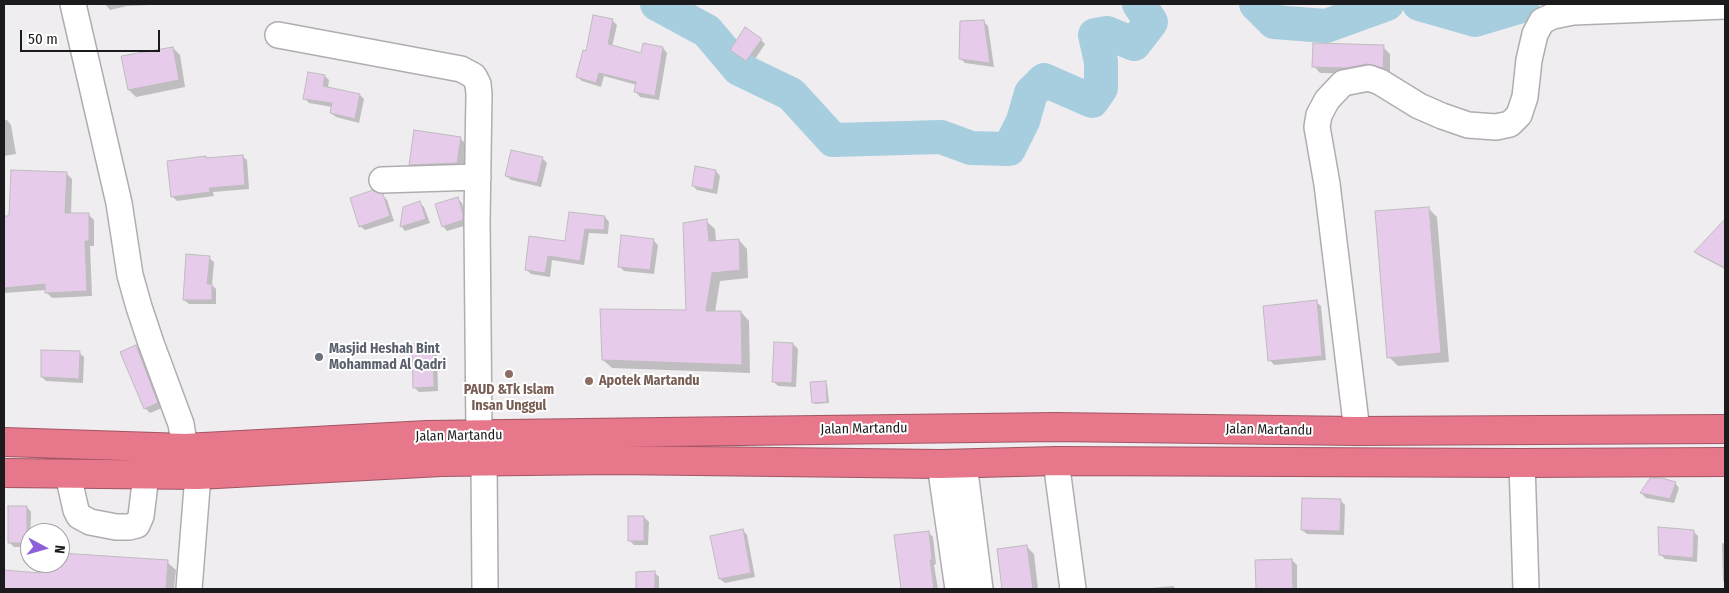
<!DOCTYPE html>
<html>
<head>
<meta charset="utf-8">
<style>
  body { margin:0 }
  #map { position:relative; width:1729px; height:593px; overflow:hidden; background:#f0edf1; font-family:"Fira Sans Condensed",sans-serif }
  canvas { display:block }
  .frame { position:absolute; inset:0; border:5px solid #1b1a1c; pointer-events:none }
  .north { position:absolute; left:20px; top:523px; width:50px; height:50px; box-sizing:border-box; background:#fff; border:1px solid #a4a3a4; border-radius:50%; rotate:96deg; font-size:14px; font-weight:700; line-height:20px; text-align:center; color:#1b1a1c }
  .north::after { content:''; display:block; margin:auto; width:18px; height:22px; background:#8d5fd9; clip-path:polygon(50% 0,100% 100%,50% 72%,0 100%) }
  .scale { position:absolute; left:20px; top:30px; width:140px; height:22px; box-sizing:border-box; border:2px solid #1b1a1c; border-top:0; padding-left:6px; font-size:15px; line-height:18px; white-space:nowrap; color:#1b1a1c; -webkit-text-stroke:4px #fff; paint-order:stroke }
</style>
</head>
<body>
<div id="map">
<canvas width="1729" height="593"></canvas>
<div class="frame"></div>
<div class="north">N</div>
<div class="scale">50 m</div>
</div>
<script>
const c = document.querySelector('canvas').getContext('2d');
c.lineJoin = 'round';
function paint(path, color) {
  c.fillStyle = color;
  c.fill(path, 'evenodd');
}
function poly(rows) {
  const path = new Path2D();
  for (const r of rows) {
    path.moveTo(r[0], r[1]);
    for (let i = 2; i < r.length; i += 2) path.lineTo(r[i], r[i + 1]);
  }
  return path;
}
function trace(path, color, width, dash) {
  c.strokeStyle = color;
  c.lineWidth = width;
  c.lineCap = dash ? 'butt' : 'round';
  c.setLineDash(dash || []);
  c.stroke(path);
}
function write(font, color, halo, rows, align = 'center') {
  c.font = font + ' "Fira Sans Condensed",sans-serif';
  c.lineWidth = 4;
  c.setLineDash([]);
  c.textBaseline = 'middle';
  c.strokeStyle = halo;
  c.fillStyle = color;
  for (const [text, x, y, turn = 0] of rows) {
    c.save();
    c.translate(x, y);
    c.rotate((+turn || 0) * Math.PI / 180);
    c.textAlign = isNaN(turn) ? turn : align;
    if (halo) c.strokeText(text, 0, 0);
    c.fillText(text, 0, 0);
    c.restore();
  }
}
const shadow = poly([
  [105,4,149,4,150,5,127,6,110,10],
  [612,20,617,25,612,47,642,55,663,48,667,53,659,100,640,97,636,92,637,85,604,76,601,87,582,81,577,77,587,52],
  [983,21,988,26,994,67,965,63,960,58],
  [761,40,765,44,751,65,736,54],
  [1383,47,1390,54,1390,74,1320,73,1314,66],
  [173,48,180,55,185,87,136,97,129,90],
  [325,76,329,80,328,88,360,95,364,99,359,123,336,117,331,113,332,107,309,103,305,99],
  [4,120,7,120,11,125,16,154,4,156],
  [460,138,467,145,463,170,417,171,410,164],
  [242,156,247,160,249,189,213,192,214,196,177,201,172,196,206,159],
  [542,158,547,163,541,187,511,180,506,175],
  [716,171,720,176,717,194,697,190,693,186],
  [66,173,72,179,71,215,88,214,94,220,94,246,90,246,92,296,52,298,46,292,46,290,4,293,4,217,10,217],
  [382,195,387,200,394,221,365,230,360,226],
  [458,199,462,203,467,219,467,225,447,231,443,226],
  [420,203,424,207,430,223,405,231,401,226],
  [1428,208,1437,217,1449,362,1398,366,1389,357],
  [570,213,605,217,609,222,608,234,589,233,584,265,552,260,550,277,531,274,527,270,567,243],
  [706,221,715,229,716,242,739,240,747,249,748,278,720,281,715,312,741,312,749,321,750,373,612,368,603,360,687,312],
  [1724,222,1725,223,1725,269,1700,256,1696,252],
  [653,240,658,245,654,274,624,271,619,266],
  [209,258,214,262,212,285,216,289,216,304,189,304,184,300],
  [1316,302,1321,306,1326,360,1274,365,1270,360],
  [793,344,798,349,796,387,778,386,774,382],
  [432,345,437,350,438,391,419,392,414,387],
  [136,346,141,351,162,408,150,413,145,408],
  [79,353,84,357,83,383,46,381,42,377],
  [825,382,827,384,829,403,815,404,813,402],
  [1651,479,1675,483,1679,488,1674,503,1646,498,1641,493],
  [1340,500,1345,505,1344,535,1307,534,1302,530],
  [27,507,31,512,30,547,14,547,10,543],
  [644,517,649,522,648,545,634,545,629,540],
  [743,530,747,535,755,577,725,583,720,579,712,537],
  [928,532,933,537,936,564,934,565,938,589,902,589,895,536],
  [1694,532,1698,536,1697,562,1665,559,1660,554],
  [1722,543,1725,544,1725,583,1723,581],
  [1027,547,1034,554,1038,589,1003,589,998,551],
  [60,554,167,562,176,570,174,589,4,589,4,571,41,574,42,563,60,563],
  [1292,560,1297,565,1297,589,1257,589,1256,561],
  [654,572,659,577,659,589,637,589,637,573],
  [1173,586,1176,589,1141,589]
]);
const river = poly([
  [657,4,707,31,739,69,791,94,833,140,941,137,971,148,1009,149,1023,121,1031,93,1044,80,1092,101,1101,88,1101,62,1095,35,1107,33,1134,44,1151,22,1139,4],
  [1256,4,1274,22,1326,26,1387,4],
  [1419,4,1475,20,1522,6,1522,4]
]);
const building = poly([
  [593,15,613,19,608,44,641,53,643,43,663,47,655,96,634,92,636,82,599,73,596,83,576,77,583,50,586,51,593,15],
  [984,20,990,63,959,59,960,21,984,20],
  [745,27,762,39,746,61,730,50,745,27],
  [1313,43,1384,45,1383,68,1367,64,1346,68,1312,67,1313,43],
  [173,47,179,80,128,90,121,56,173,47],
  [308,72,325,75,323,86,360,94,355,119,330,113,332,103,303,99,308,72],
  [414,130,461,137,457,163,409,165,414,130],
  [511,150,543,157,537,183,505,176,511,150],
  [243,155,245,185,209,188,210,192,171,197,167,161,206,156,206,158,243,155],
  [695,166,716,170,713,190,692,186,695,166],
  [11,170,67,172,65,213,89,213,89,241,85,241,87,291,45,293,45,284,4,288,4,216,9,216,11,170],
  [373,190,383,194,390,216,359,227,350,198,373,190],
  [458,197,463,214,463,220,442,227,435,204,458,197],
  [420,201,426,219,400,227,403,207,420,201],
  [1429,207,1441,353,1387,358,1375,211,1429,207],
  [569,212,605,216,604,230,585,229,580,261,548,256,545,273,525,270,529,236,565,241,569,212],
  [707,219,709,241,739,239,740,270,712,273,706,311,741,311,742,365,602,360,600,309,686,310,683,223,707,219],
  [1725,219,1725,268,1694,252,1725,219],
  [621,235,654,239,650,270,618,267,621,235],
  [186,254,210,256,207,284,212,284,212,300,183,300,186,254],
  [1317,300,1322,356,1268,361,1263,306,1317,300],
  [774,342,793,343,792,383,772,382,774,342],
  [412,344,433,344,434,387,413,388,412,344],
  [136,345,158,403,144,409,120,352,136,345],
  [41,350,80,351,79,379,41,377,41,350],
  [826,381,827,402,812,403,810,382,826,381],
  [1650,478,1662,478,1676,482,1670,499,1640,493,1650,478],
  [1302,498,1341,499,1340,531,1301,530,1302,498],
  [8,506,27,506,27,543,8,543,8,506],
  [628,516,644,516,644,541,628,541,628,516],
  [1658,527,1694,530,1693,558,1659,555,1658,527],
  [743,529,751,573,719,579,710,536,743,529],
  [929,531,932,560,930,560,934,589,901,589,894,535,929,531],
  [1027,545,1033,589,1002,589,997,549,1027,545],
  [60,553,168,560,166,589,4,589,4,570,40,573,41,563,60,563,60,553],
  [1292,559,1293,589,1256,589,1255,560,1292,559],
  [655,571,655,589,636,589,636,572,655,571]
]);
const minor = poly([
  [73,4,119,203,130,275,139,307,151,343,181,424,185,448],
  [278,35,461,69,474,76,478,84,479,94,477,221,479,435],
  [382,180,478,177],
  [1357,431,1327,184,1317,127,1319,115,1327,100,1343,83,1369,78,1380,82,1419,106,1442,116,1468,125,1496,127,1510,124,1519,115,1525,97,1529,60,1535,34,1542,21,1553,16,1573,12,1725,6],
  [484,461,485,589],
  [1056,461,1073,589],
  [1522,463,1526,589],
  [940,464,958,589],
  [964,464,980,589],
  [68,475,76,510,79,516,90,522,116,527,129,527,137,525,141,516,146,475],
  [189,589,198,475]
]);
const highway = poly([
  [4,442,185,448,427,435,1055,427,1357,431,1725,429],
  [4,473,198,475,441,462,613,460,940,464,1056,461,1522,463,1725,462]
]);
const markers = [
  [319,357,5,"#6b7280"],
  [509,374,5,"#8d6e63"],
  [589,381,5,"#8d6e63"]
];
const worshipNames = [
  ["Masjid Heshah Bint",329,349],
  ["Mohammad Al Qadri",329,365]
];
const educationNames = [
  ["Apotek Martandu",599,381],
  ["PAUD &Tk Islam",509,390,"center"],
  ["Insan Unggul",509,406,"center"]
];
const streetNames = [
  ["Jalan Martandu",864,429,-1],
  ["Jalan Martandu",1269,430,1],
  ["Jalan Martandu",459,436,-1]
];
paint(shadow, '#0003');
trace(river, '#a6cedf', 34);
paint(building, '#e6ccea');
trace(building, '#bebbbe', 1);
trace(minor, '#b0adb1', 28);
trace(highway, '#a05664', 30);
trace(minor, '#fff', 25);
trace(highway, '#e7778a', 28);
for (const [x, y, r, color] of markers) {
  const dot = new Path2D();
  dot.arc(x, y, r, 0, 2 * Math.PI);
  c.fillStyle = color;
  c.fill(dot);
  trace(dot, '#fff', 2);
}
write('bold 14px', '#5b616d', '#fff', worshipNames, 'left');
write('bold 14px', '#785e54', '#fff', educationNames, 'left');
write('14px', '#1b1a1c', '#fff', streetNames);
</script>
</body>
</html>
